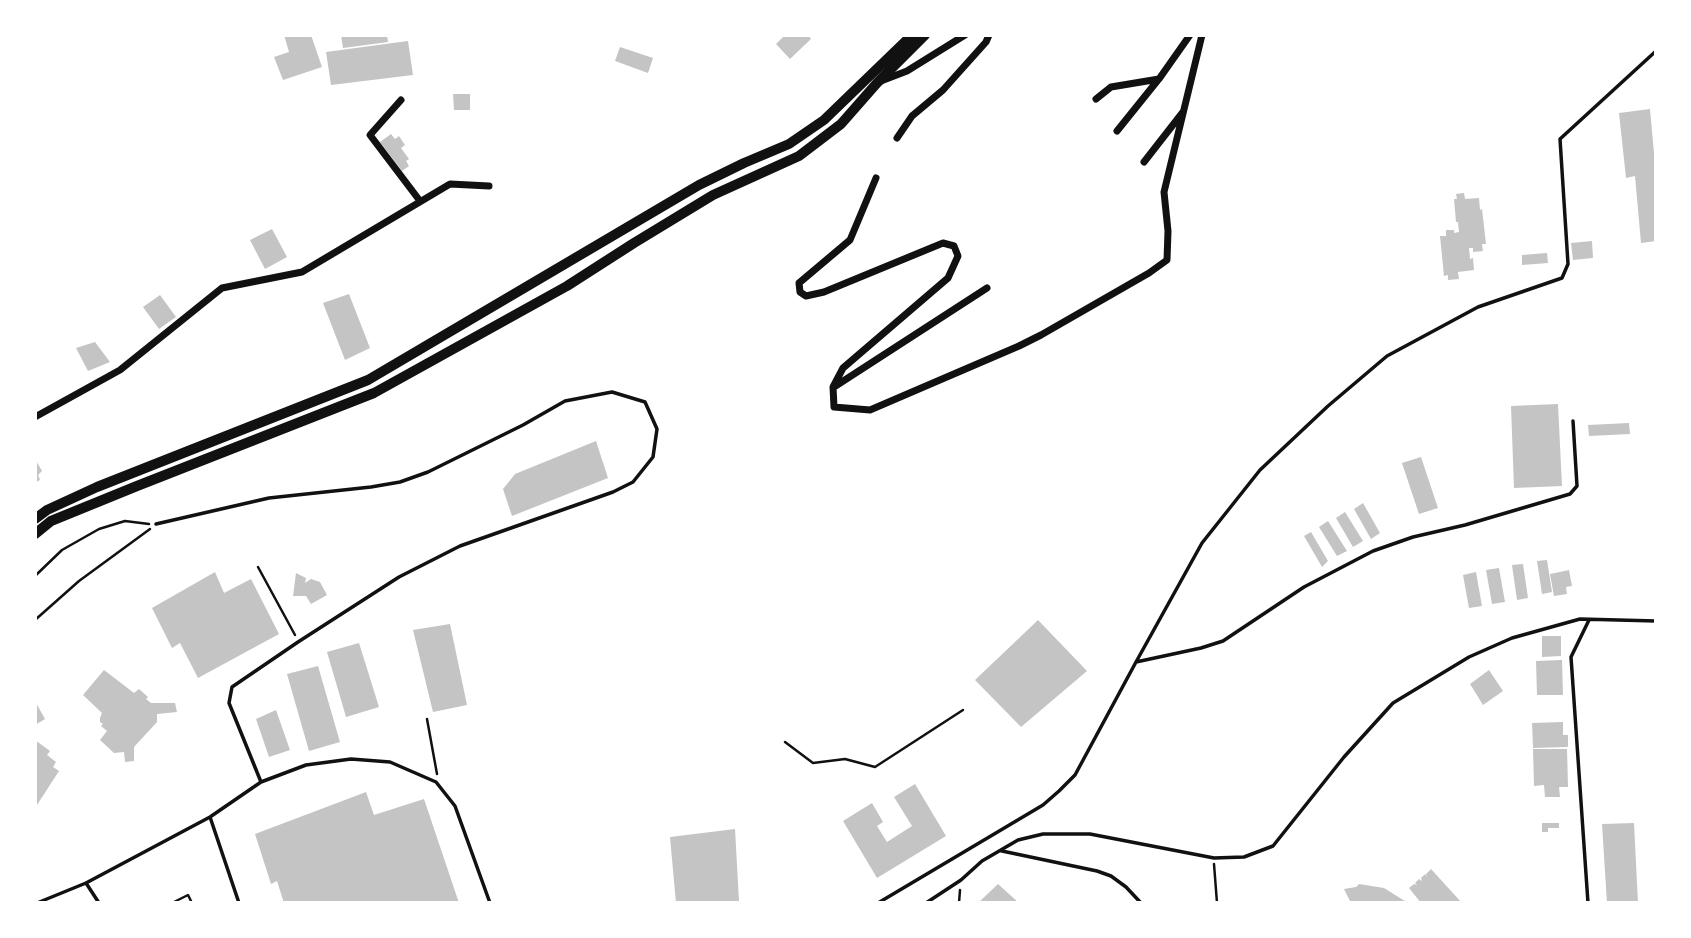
<!DOCTYPE html>
<html>
<head>
<meta charset="utf-8">
<style>
  body { margin:0 }
  #map { position:relative; width:1691px; height:938px; overflow:hidden; background:#fff; font-family:"IBM Plex Serif",serif }
  canvas { display:block }
  .frame { position:absolute; inset:0; border:37px solid #fff; pointer-events:none }
</style>
</head>
<body>
<div id="map">
<canvas width="1691" height="938"></canvas>
<div class="frame"></div>
</div>
<script>
const c = document.querySelector('canvas').getContext('2d');
c.lineJoin = 'round';
function paint(path, color) {
  c.fillStyle = color;
  c.fill(path, 'evenodd');
}
function poly(rows) {
  const path = new Path2D();
  for (const r of rows) {
    path.moveTo(r[0], r[1]);
    for (let i = 2; i < r.length; i += 2) path.lineTo(r[i], r[i + 1]);
  }
  return path;
}
function trace(path, color, width, dash) {
  c.strokeStyle = color;
  c.lineWidth = width;
  c.lineCap = dash ? 'butt' : 'round';
  c.setLineDash(dash || []);
  c.stroke(path);
}
const building = poly([
  [284,35,311,35,322,67,283,80,274,57,289,52],
  [341,35,387,35,388,42,343,48],
  [785,35,808,35,811,39,790,59,776,44],
  [408,41,413,75,331,85,326,52],
  [620,47,653,58,648,73,615,61],
  [453,94,470,94,470,110,454,110],
  [1650,109,1655,164,1656,164,1656,241,1641,243,1635,176,1626,178,1619,113],
  [391,134,395,139,399,136,405,145,401,148,409,159,406,161,409,166,402,171,380,142],
  [1464,193,1465,199,1479,198,1480,210,1482,209,1486,244,1482,244,1483,251,1473,252,1473,248,1469,248,1470,259,1473,258,1474,270,1458,272,1459,279,1448,280,1448,275,1444,276,1440,236,1446,236,1446,230,1454,230,1454,233,1459,232,1458,222,1456,222,1454,199,1457,199,1456,194],
  [272,229,287,257,265,269,250,240],
  [1592,241,1593,258,1573,260,1571,243],
  [1547,253,1548,263,1522,265,1522,255],
  [349,294,370,348,345,360,323,303],
  [160,295,176,317,159,329,143,307],
  [95,342,110,362,88,371,76,348],
  [1558,404,1562,486,1514,488,1511,406],
  [1629,423,1630,434,1589,436,1588,425],
  [596,441,608,478,512,516,503,489,515,474],
  [1421,457,1438,508,1419,514,1402,463],
  [35,459,42,471,38,475,40,480,35,483],
  [1363,503,1380,533,1371,539,1354,509],
  [1345,512,1363,541,1353,547,1336,518],
  [1328,521,1347,551,1337,556,1319,527],
  [1311,532,1328,561,1322,567,1304,536],
  [1547,560,1552,592,1542,594,1537,561],
  [1523,564,1528,598,1517,600,1512,565],
  [1499,568,1505,602,1492,604,1486,570],
  [1569,570,1572,586,1566,587,1567,594,1554,596,1550,574],
  [215,572,224,593,251,579,279,634,198,678,180,643,172,648,152,608],
  [1476,572,1482,606,1469,608,1463,575],
  [296,573,306,578,305,583,311,579,320,582,327,595,311,604,306,596,293,596],
  [1038,620,1087,671,1021,727,975,680],
  [450,624,467,705,433,712,413,630],
  [1542,636,1561,636,1561,656,1542,657],
  [359,643,379,707,346,717,327,652],
  [1562,660,1563,695,1537,695,1536,661],
  [318,666,340,742,309,751,287,674],
  [104,670,134,693,139,689,148,697,146,699,151,703,175,703,177,712,157,714,157,722,134,747,134,761,125,762,124,752,114,753,100,740,107,731,101,726,103,724,100,722,100,718,102,713,83,695],
  [1489,670,1503,691,1483,705,1470,684],
  [35,701,45,719,35,725],
  [276,710,290,750,269,757,256,719],
  [1563,722,1563,735,1568,735,1568,747,1533,748,1532,723],
  [35,740,50,751,47,755,56,762,53,767,59,771,35,808],
  [1533,749,1567,749,1568,787,1559,787,1560,797,1545,797,1544,785,1534,786],
  [915,784,946,836,877,878,843,821,872,803,883,822,877,826,887,842,912,826,894,797],
  [366,792,374,815,424,799,459,903,284,903,277,881,271,884,255,834],
  [1542,823,1559,823,1559,828,1548,828,1548,832,1542,832],
  [1634,823,1638,903,1607,903,1602,824],
  [735,829,739,901,676,903,670,837],
  [1431,869,1462,903,1421,903,1409,888,1414,884,1417,885,1415,883,1419,879,1422,881,1421,878,1425,874,1427,877,1426,874],
  [998,884,1019,903,978,903],
  [1359,884,1384,888,1408,903,1351,903,1344,889,1356,887]
]);
const path = poly([
  [258,567,295,635],
  [35,576,62,550,99,529,125,521,149,524],
  [35,620,79,581,150,529],
  [427,719,437,774],
  [785,742,813,763,845,759,875,767,963,710],
  [1214,864,1217,903],
  [172,903,188,895,192,903],
  [959,903,960,890]
]);
const service = poly([
  [1573,421,1577,486,1570,494,1465,525,1413,537,1373,551,1304,587,1223,641,1201,648,1136,662,1202,543,1260,470,1328,406,1387,356,1478,307,1562,278,1568,264,1560,139,1656,51],
  [156,524,269,498,371,487,400,482,428,472,523,425,565,401,612,392,645,402,657,429,653,457,633,482,613,492,460,546,399,577,298,642,232,687,229,703,261,782],
  [210,817,239,903],
  [1002,851,1097,871,1111,876,1126,887,1141,903],
  [86,883,99,903],
  [37,903,86,883,210,817,261,782,306,765,351,759,390,762,436,782,455,806,490,903],
  [878,903,1043,805,1059,791,1075,775,1136,662],
  [926,903,961,880,982,861,1018,840,1043,834,1090,834,1214,858,1244,857,1273,846,1344,757,1393,703,1469,657,1512,638,1580,619,1656,621],
  [1588,903,1571,657,1589,620]
]);
const minor = poly([
  [881,81,907,71,965,35],
  [1096,99,1111,87,1159,79,1190,35],
  [401,100,370,135,420,201],
  [1117,131,1158,80],
  [897,138,912,116,943,90,986,42,989,35],
  [1144,162,1183,112],
  [876,178,850,240,799,283,800,292,806,296,824,292,943,243,954,246,958,256,948,278,843,368,833,387,834,407,870,410,1019,346,1041,335,1149,273,1167,260,1168,231,1164,192,1202,35],
  [834,387,987,288],
  [35,417,120,370,222,288,302,272,450,184,489,186]
]);
const tertiary = poly([
  [35,519,47,510,97,487,368,380,699,185,744,163,789,144,824,120,912,35],
  [35,534,51,521,137,486,374,393,567,286,634,243,713,195,799,156,841,124,877,83,925,35]
]);
paint(building, '#c4c4c4');
trace(path, '#111', 2.5);
trace(service, '#111', 3.5);
trace(minor, '#111', 7);
trace(tertiary, '#111', 10);
</script>
</body>
</html>
